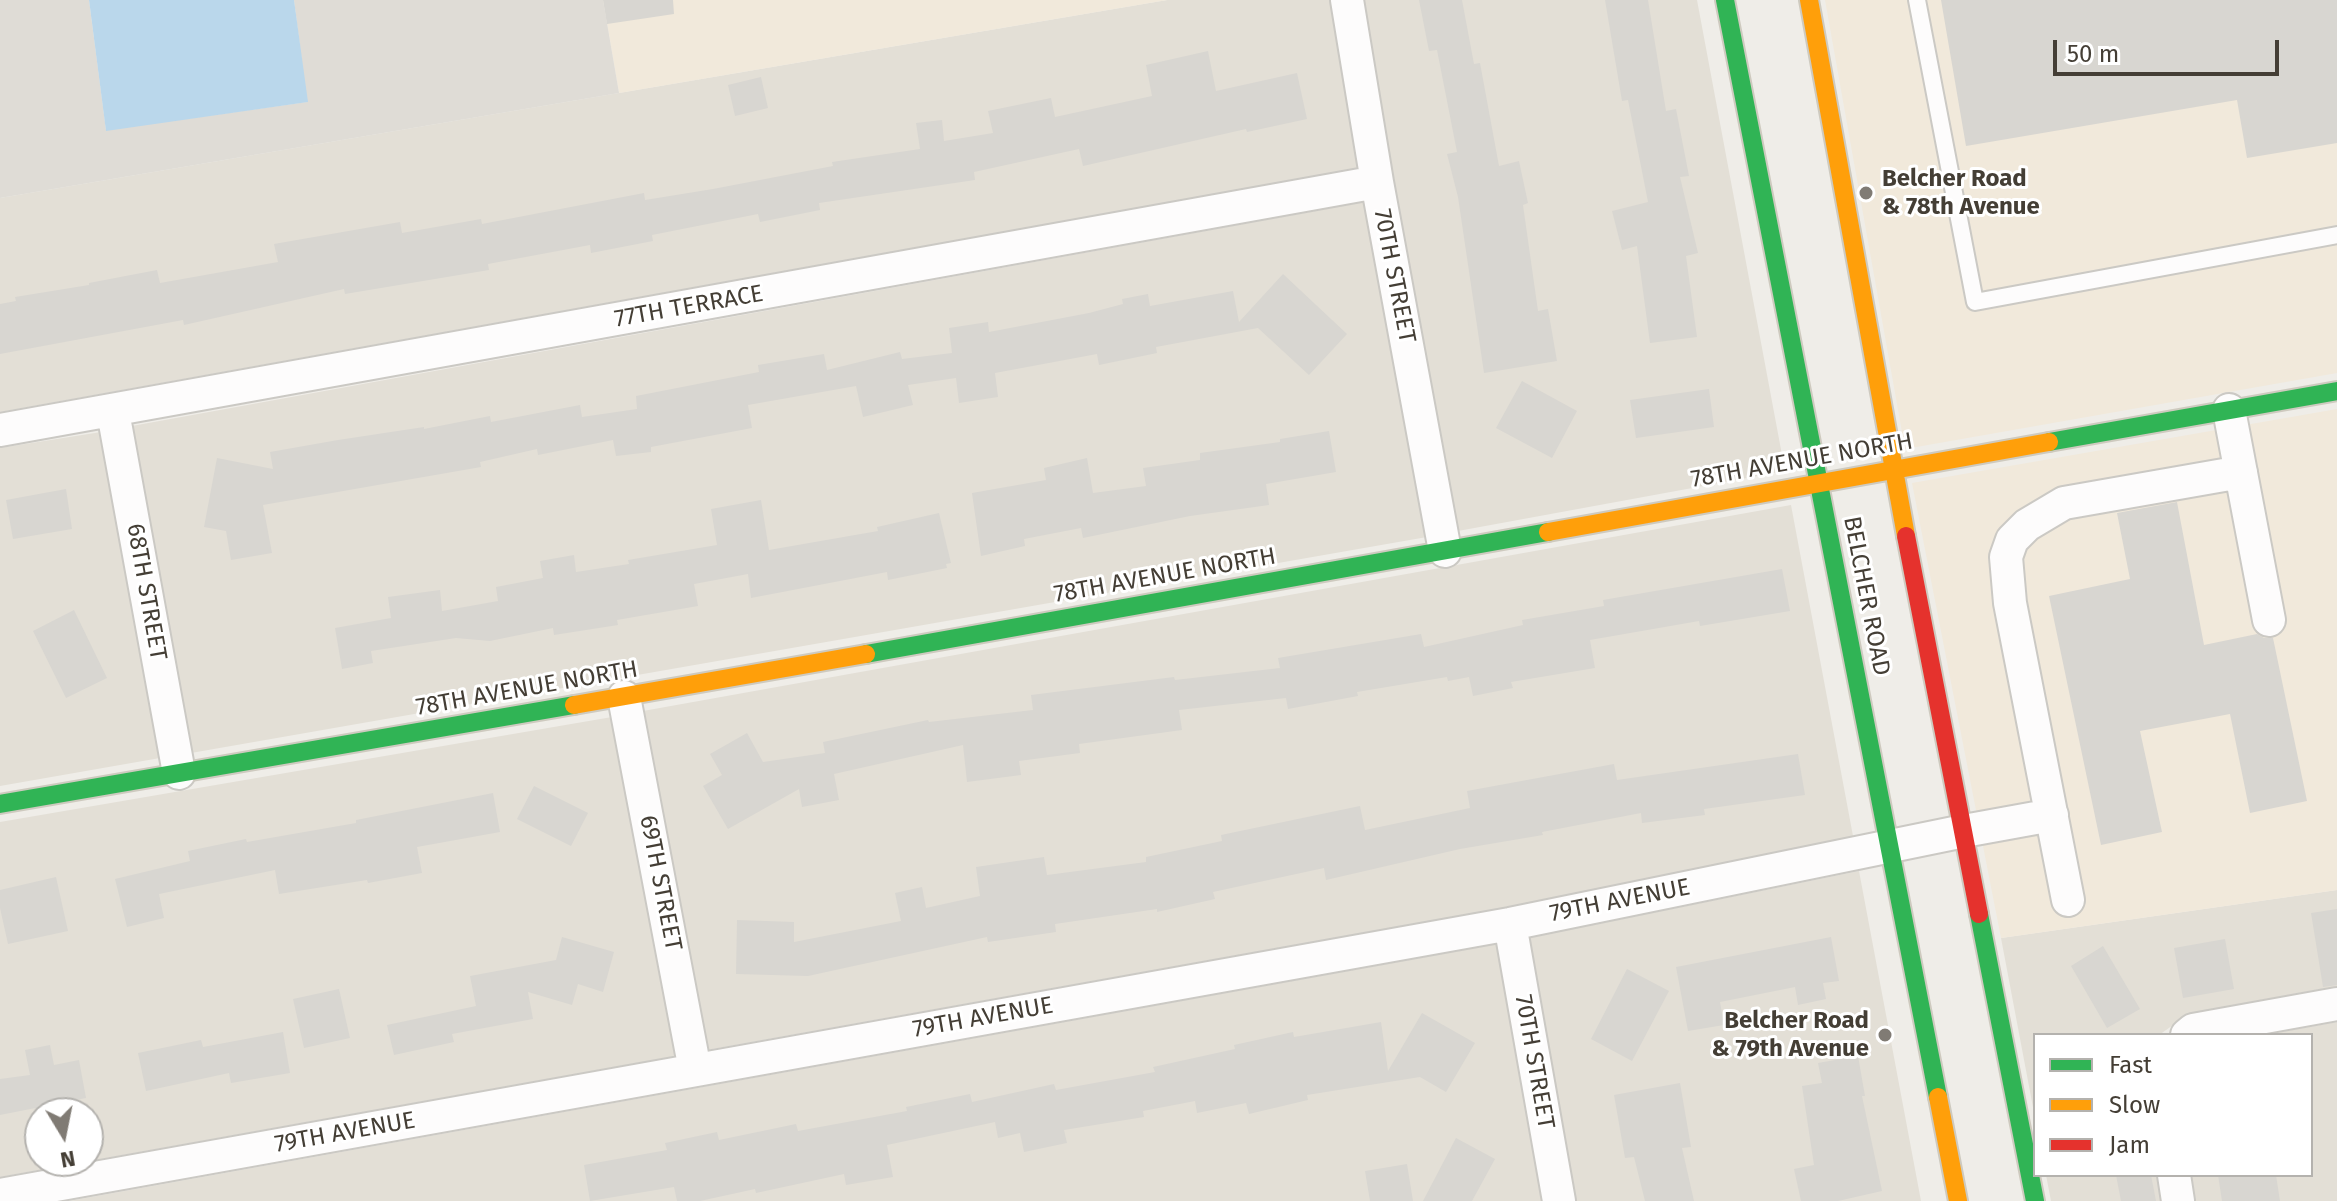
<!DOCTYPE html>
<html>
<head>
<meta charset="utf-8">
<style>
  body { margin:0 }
  #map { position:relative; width:2337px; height:1201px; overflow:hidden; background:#efede8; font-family:"Fira Sans",sans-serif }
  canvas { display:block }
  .legend { position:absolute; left:2033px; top:1033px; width:280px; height:144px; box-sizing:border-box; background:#fff; border:2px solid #b4b2ae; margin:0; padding:10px 14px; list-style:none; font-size:24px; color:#443e35 }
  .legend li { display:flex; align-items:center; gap:16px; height:40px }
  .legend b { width:40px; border:2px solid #b4b2ae }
  .north { position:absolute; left:24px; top:1097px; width:80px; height:80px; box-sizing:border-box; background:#fff; border:2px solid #b4b2ae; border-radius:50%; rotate:170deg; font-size:22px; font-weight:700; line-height:32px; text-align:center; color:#443e35 }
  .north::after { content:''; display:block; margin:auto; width:28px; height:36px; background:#807b74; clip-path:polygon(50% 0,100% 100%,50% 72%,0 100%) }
  .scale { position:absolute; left:2053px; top:40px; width:226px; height:36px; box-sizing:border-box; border:4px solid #443e35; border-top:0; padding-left:10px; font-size:24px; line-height:28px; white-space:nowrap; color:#443e35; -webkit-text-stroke:6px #fff; paint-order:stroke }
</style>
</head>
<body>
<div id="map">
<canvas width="2337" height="1201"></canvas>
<ul class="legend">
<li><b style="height:10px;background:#30b455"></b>Fast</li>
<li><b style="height:10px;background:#ff9f0a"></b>Slow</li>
<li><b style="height:10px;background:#e5322d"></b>Jam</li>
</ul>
<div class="north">N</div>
<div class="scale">50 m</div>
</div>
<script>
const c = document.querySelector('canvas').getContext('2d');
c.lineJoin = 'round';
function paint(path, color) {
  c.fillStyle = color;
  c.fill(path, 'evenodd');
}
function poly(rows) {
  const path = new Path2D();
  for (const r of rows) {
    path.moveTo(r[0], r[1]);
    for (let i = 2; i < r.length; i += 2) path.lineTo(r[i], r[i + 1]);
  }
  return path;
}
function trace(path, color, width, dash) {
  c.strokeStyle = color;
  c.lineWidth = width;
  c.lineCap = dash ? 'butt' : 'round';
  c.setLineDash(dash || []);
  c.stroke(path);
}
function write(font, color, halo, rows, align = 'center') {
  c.font = font + ' "Fira Sans",sans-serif';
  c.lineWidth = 6;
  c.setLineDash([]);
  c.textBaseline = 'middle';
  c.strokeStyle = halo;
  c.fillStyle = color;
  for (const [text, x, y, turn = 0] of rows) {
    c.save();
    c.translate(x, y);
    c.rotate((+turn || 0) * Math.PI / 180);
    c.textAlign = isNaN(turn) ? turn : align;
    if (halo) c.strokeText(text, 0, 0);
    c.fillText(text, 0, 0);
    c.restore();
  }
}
const residential = poly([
  [1167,0,1331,0,1358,168,0,412,0,198],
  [1363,0,1697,0,1785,471,1458,531,1392,179],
  [1364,202,1427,537,191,753,132,426],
  [101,432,160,758,0,786,0,448],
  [1791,505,1853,836,1507,907,707,1050,643,711],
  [612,717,676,1056,0,1177,0,822],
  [40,1113,88,1113,88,1161,40,1161],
  [1859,871,1921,1201,1575,1201,1528,938],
  [2337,890,2337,986,2190,1013,2159,1035,2035,1035,2035,1118,2001,938],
  [1497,944,1543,1201,69,1201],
  [2337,1022,2337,1201,2194,1201,2190,1175,2311,1175,2311,1035,2264,1035],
  [2046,1175,2158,1175,2162,1201,2051,1201]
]);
const commercial = poly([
  [603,0,1167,0,619,93],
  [1825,0,2337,0,2337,373,1905,449],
  [2337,409,2337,890,2001,938,1912,483]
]);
const industrial = poly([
  [0,0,89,0,106,130,307,102,294,0,603,0,619,93,0,198]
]);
const water = poly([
  [89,0,294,0,308,102,106,131]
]);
const building = poly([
  [603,0,673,0,674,14,607,24],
  [1419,0,1462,0,1474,64,1480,63,1499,166,1519,161,1528,203,1523,205,1538,311,1548,309,1557,361,1484,373,1458,197,1447,154,1457,152,1437,50,1429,51],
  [1605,0,1648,0,1666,111,1676,109,1689,176,1680,177,1698,253,1686,256,1697,337,1650,343,1637,246,1622,250,1612,211,1648,202,1628,100,1622,101],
  [1941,0,2337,0,2337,143,2247,158,2237,100,1966,146],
  [1208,51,1216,91,1297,73,1307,119,1247,132,1246,129,1083,166,1079,149,974,172,975,180,819,203,820,210,760,222,758,214,652,235,653,241,591,253,590,245,488,264,489,270,345,294,344,289,184,325,183,320,0,354,0,304,16,301,15,297,89,285,89,283,157,270,160,283,278,262,274,244,400,222,402,233,481,219,482,224,644,193,645,200,713,189,833,166,832,162,920,149,916,123,942,120,944,141,993,133,988,111,1051,98,1055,117,1152,96,1146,65],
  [761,77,768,108,735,116,728,85],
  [1283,274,1347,334,1309,375,1258,328,1156,347,1157,353,1099,365,1097,354,995,373,998,397,959,403,956,378,908,385,913,405,863,417,856,386,748,405,752,428,651,447,651,452,616,456,613,440,538,455,537,449,480,462,481,467,263,505,272,553,231,560,226,531,204,527,217,458,273,469,270,452,338,440,424,427,424,429,490,416,491,422,580,405,582,417,637,409,636,396,759,372,758,365,824,354,827,370,900,352,902,359,952,353,949,328,988,322,989,332,1089,313,1123,304,1122,299,1148,294,1150,306,1233,291,1239,322],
  [1522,381,1577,411,1552,458,1496,428],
  [1709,389,1714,427,1636,438,1630,400],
  [1329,431,1336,472,1266,484,1269,505,1190,516,1083,538,1081,528,1024,539,1025,546,981,556,972,493,1046,480,1044,468,1087,458,1093,493,1146,486,1143,468,1200,460,1200,453,1280,442,1280,439],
  [66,489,72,529,13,539,6,500],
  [761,500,769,550,878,531,877,527,939,513,951,563,946,564,947,568,888,580,887,572,751,598,748,574,694,584,698,606,617,620,618,625,554,635,553,628,490,641,456,638,371,651,373,663,342,669,335,628,391,618,388,597,440,590,442,611,498,601,496,587,543,578,540,561,574,555,576,572,629,564,628,560,717,545,711,509],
  [2177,502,2204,645,2257,634,2264,638,2273,638,2307,801,2250,813,2230,714,2140,731,2162,832,2101,845,2049,596,2130,579,2117,513],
  [1782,569,1790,611,1700,626,1699,621,1590,640,1595,668,1511,682,1513,688,1473,696,1469,677,1448,681,1447,677,1357,692,1358,696,1288,709,1286,698,1179,710,1182,730,1079,744,1080,753,1019,761,1021,775,967,782,963,745,834,774,839,800,802,807,799,789,728,829,703,786,722,775,710,754,747,733,763,762,825,753,823,742,928,720,929,722,1033,710,1031,695,1174,677,1175,680,1280,668,1278,658,1421,634,1424,647,1523,625,1522,620,1604,606,1603,600],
  [74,610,107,678,66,698,33,631],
  [1798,754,1805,795,1704,809,1705,815,1642,823,1641,813,1542,832,1543,835,1460,849,1326,880,1324,868,1213,892,1215,899,1157,912,1157,909,1055,924,1056,932,988,942,987,937,808,976,736,974,737,920,794,922,794,942,901,921,895,893,922,887,926,908,980,896,976,867,1044,857,1047,875,1146,862,1146,857,1222,841,1221,835,1360,806,1365,830,1470,808,1467,791,1614,764,1617,780],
  [534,786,588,813,571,846,517,819],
  [493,793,500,832,417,847,422,873,368,883,367,880,279,894,275,870,159,894,164,918,127,927,115,879,190,861,188,851,246,839,247,842,356,823,356,820],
  [56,877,68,931,8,944,0,908,0,890],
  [2337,909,2337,985,2323,987,2311,913],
  [562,937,614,952,603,992,578,984,572,1005,528,992,533,1019,452,1034,454,1042,394,1055,387,1025,476,1006,470,976,556,960],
  [1831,937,1839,981,1823,983,1826,999,1798,1005,1795,987,1720,1002,1724,1025,1688,1031,1676,967],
  [2225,939,2234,989,2183,998,2174,948],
  [2103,946,2140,1009,2107,1028,2071,966],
  [1627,969,1669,991,1632,1061,1591,1039],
  [339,989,350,1038,304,1048,293,999],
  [1422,1013,1475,1043,1446,1092,1420,1077,1307,1095,1308,1100,1249,1114,1246,1103,1197,1113,1195,1101,1143,1111,1144,1117,1064,1130,1067,1143,1024,1152,1020,1133,998,1138,995,1122,887,1145,893,1177,846,1185,844,1174,756,1193,755,1189,700,1201,677,1201,674,1187,590,1201,584,1165,667,1150,665,1143,717,1132,719,1140,796,1124,798,1131,907,1111,906,1107,970,1094,972,1102,1054,1084,1056,1090,1155,1072,1153,1067,1235,1049,1234,1045,1293,1032,1294,1037,1381,1022,1388,1071],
  [283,1032,290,1073,231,1083,229,1073,146,1091,138,1053,201,1040,203,1047],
  [50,1045,54,1065,79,1060,86,1098,0,1115,0,1079,30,1075,25,1050],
  [1858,1056,1865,1096,1862,1096,1882,1191,1838,1201,1801,1201,1794,1169,1814,1165,1802,1086,1822,1083,1818,1063],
  [1680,1083,1691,1147,1682,1148,1694,1201,1645,1201,1634,1157,1625,1158,1614,1095],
  [1456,1138,1495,1159,1472,1201,1423,1201],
  [1407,1164,1413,1201,1370,1201,1365,1171],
  [2116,1175,2151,1175,2156,1201,2121,1201],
  [2218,1175,2276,1175,2280,1201,2222,1201]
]);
const lane = poly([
  [1917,0,1975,302,2337,235]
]);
const street = poly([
  [1347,0,1377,182,1445,551],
  [2229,410,2269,620],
  [113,412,179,773],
  [0,430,1377,182],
  [624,697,695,1070],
  [2068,900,2010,603,2006,557,2012,540,2027,525,2064,503,2241,472],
  [1510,924,1559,1201],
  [2187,1035,2193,1030,2337,1004],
  [2174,1175,2178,1201],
  [0,1195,1510,924,1964,831,2052,815]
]);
const fast = poly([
  [1725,0,1938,1097],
  [2049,442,2337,391],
  [866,654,1548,532],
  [0,804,574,705],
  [1979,914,2035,1201]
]);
const slow = poly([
  [1809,0,1906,536],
  [1548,532,2049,442],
  [574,705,866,654],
  [1938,1097,1958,1201]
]);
const jam = poly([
  [1906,536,1979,914]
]);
const markers = [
  [1866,193,8,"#807b74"],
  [1885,1035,8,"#807b74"]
];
const poiNames = [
  ["Belcher Road",1882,179],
  ["& 78th Avenue",1882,207],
  ["Belcher Road",1869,1021,"right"],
  ["& 79th Avenue",1869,1049,"right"]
];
const streetNames = [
  ["70TH STREET",1394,276,79],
  ["77TH TERRACE",689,307,-10],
  ["78TH AVENUE NORTH",1802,461,-10],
  ["78TH AVENUE NORTH",1165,576,-10],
  ["68TH STREET",146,592,80],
  ["BELCHER ROAD",1866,596,79],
  ["78TH AVENUE NORTH",527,689,-10],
  ["69TH STREET",660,883,79],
  ["79TH AVENUE",1620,901,-11],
  ["79TH AVENUE",983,1018,-10],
  ["70TH STREET",1534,1062,80],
  ["79TH AVENUE",345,1133,-10]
];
paint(residential, '#e3dfd6');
paint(commercial, '#f1e9db');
paint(industrial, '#dfdcd6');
paint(water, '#bad7eb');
paint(building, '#d8d6d1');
trace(lane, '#cbc9c4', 20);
trace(street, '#cbc9c4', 36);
trace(fast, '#cecabf', 22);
trace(slow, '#cecabf', 22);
trace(jam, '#cecabf', 22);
trace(lane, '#fdfcfc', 16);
trace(street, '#fdfcfc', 32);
trace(fast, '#30b455', 18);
trace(slow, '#ff9f0a', 18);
trace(jam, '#e5322d', 18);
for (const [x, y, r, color] of markers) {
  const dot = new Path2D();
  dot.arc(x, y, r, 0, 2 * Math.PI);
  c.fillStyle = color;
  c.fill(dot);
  trace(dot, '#fff', 3);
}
write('bold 24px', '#443e35', '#fff', poiNames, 'left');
write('24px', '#443e35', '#fff', streetNames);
</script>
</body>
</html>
